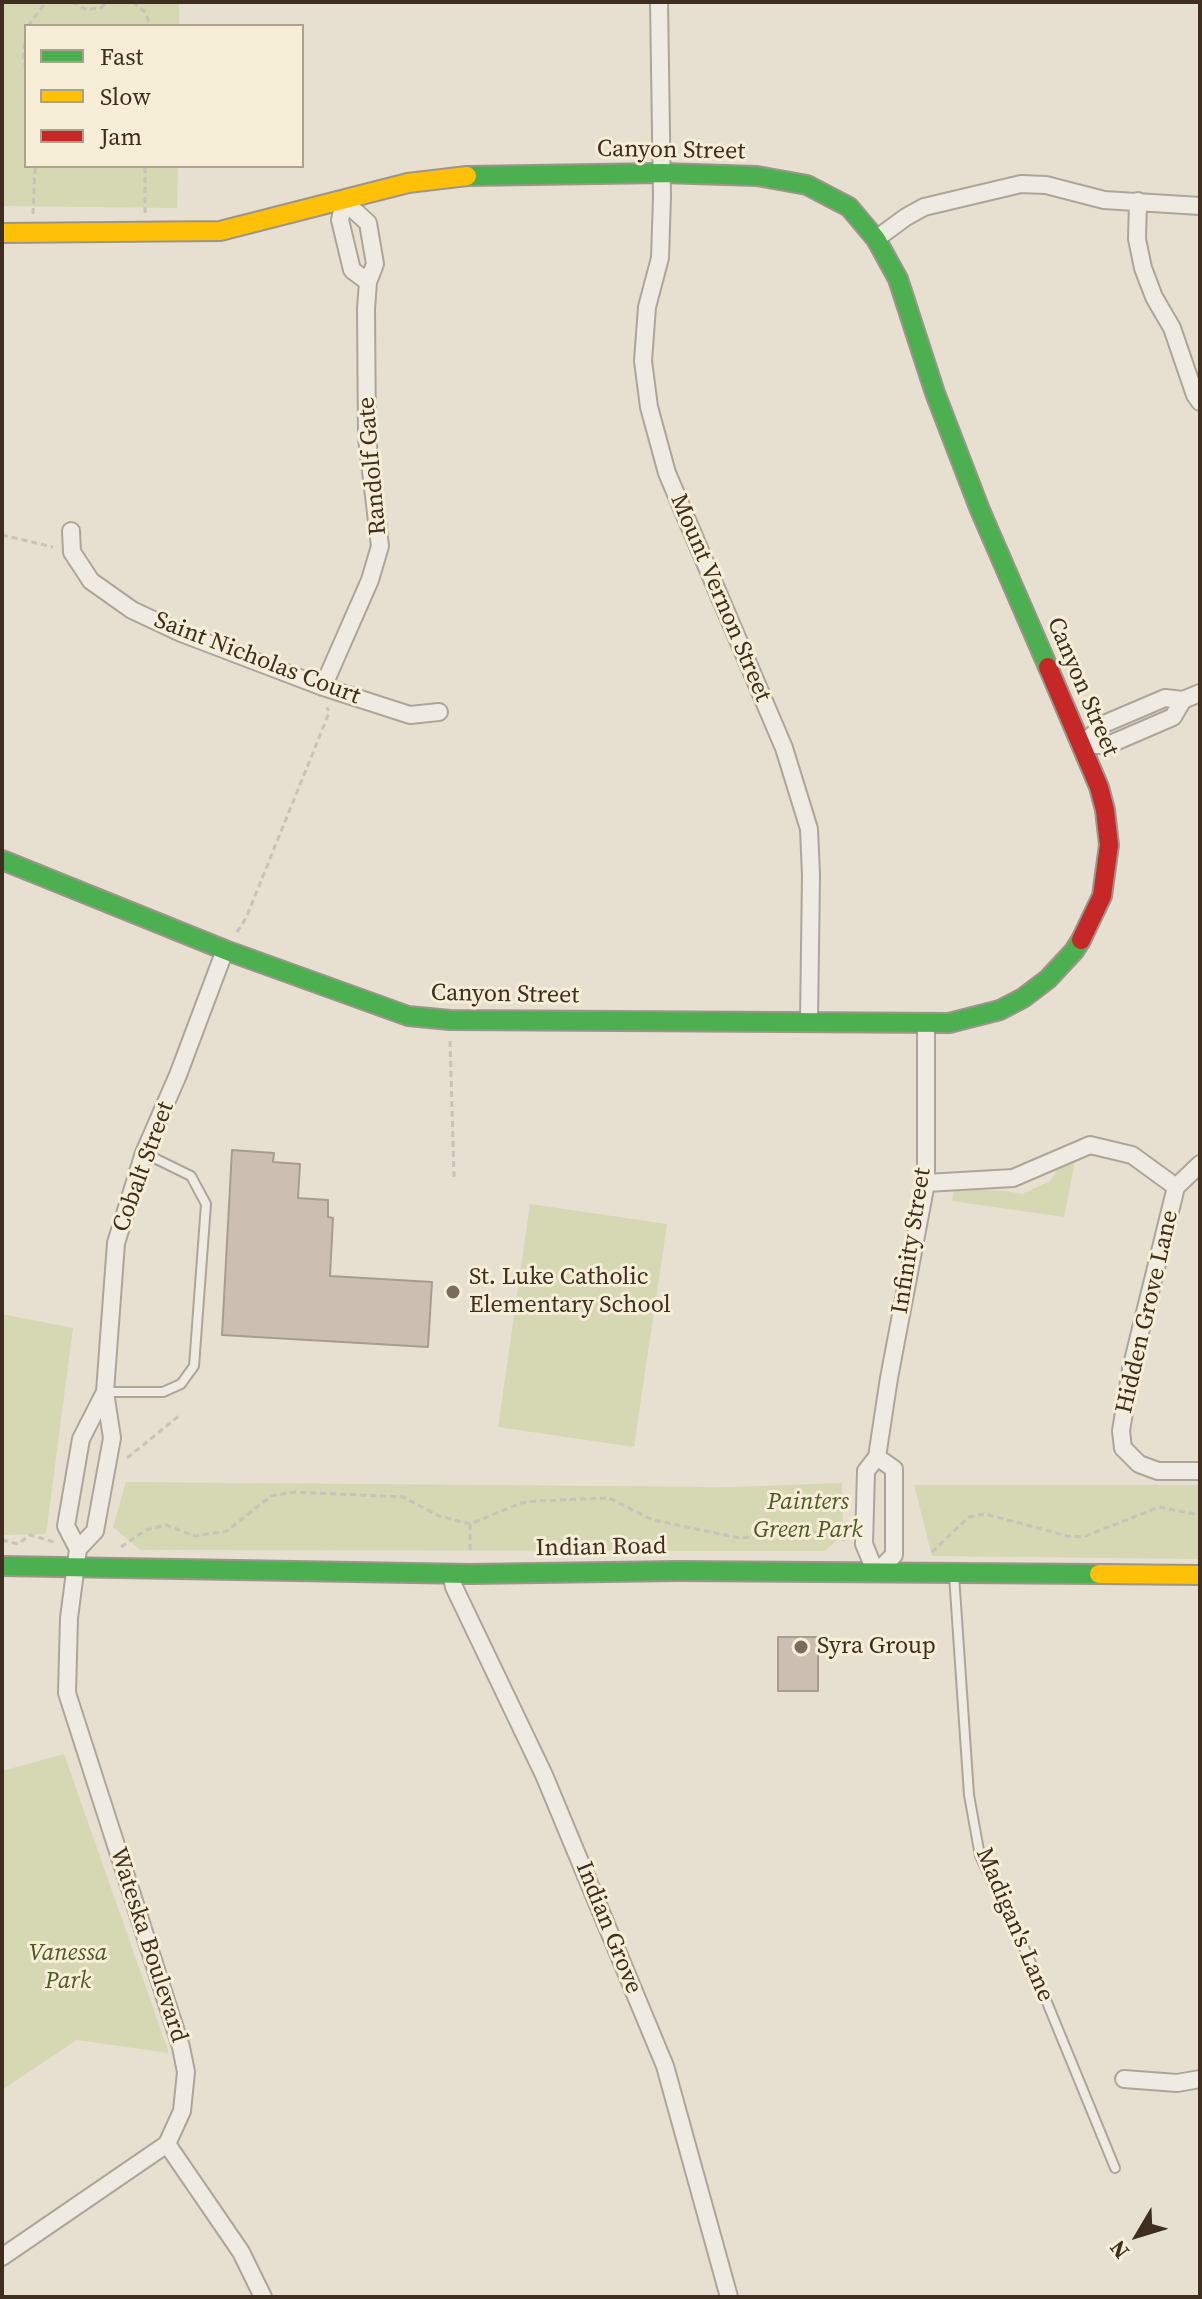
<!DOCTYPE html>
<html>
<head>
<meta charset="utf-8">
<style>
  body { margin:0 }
  #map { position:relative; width:1202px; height:2299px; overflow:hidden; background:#e7e0d1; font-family:"Source Serif 4",serif }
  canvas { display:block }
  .frame { position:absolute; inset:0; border:4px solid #3d2e20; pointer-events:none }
  .legend { position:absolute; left:24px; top:24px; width:280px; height:144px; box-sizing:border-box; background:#f7eed8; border:2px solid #ada18e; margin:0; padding:10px 14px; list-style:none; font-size:24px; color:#3d2e20 }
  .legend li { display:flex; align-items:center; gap:16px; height:40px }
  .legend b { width:40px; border:2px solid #ada18e }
  .north { position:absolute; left:1098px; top:2195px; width:80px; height:80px; -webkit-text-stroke:6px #f7eed8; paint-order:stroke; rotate:232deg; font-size:22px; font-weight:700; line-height:32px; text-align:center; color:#3d2e20 }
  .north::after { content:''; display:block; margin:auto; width:28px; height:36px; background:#3d2e20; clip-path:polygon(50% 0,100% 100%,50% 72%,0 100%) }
</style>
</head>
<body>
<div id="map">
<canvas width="1202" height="2299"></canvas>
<div class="frame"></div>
<ul class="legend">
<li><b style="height:10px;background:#4caf50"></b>Fast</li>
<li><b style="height:10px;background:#ffc107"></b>Slow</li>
<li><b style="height:10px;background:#c62828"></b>Jam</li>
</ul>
<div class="north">N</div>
</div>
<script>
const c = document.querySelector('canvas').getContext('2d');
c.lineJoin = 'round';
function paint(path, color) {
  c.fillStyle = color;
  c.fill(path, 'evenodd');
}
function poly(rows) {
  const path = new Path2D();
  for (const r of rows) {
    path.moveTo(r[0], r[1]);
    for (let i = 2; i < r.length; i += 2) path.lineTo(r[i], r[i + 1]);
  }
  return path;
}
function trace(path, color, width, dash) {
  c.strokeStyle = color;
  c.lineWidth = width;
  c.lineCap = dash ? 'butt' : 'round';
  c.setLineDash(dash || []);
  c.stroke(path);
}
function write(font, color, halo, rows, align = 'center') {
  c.font = font + ' "Source Serif 4",serif';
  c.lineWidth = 6;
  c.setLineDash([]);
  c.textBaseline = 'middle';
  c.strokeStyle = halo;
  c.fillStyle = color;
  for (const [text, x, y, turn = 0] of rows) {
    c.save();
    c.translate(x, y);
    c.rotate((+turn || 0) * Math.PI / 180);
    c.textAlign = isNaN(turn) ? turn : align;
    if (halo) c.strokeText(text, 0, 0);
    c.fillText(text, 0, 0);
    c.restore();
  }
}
const green = poly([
  [4,2,179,2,179,26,26,26,26,166,178,166,177,208,2,206],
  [1075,1161,1064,1217,952,1201,954,1189,1007,1191,1022,1194,1050,1181,1060,1166],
  [530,1204,667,1224,634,1447,498,1427],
  [2,1314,73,1328,46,1534,2,1535],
  [126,1482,731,1487,842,1483,843,1534,825,1551,140,1550,113,1527],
  [914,1485,1200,1485,1200,1559,932,1556],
  [64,1754,169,2053,77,2040,2,2090,2,1771]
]);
const building = poly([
  [232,1150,274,1153,273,1162,300,1164,298,1198,328,1200,328,1217,333,1218,330,1276,432,1282,428,1347,222,1335,232,1150],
  [778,1637,818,1637,818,1691,778,1691,778,1637]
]);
const path = poly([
  [72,2,87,10,102,7,106,2],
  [133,2,144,11,151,26],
  [28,26,46,2],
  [26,33,23,58,26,68],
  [145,213,145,166],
  [33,214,35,166],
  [2,535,53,547],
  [237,932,246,918,329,713,327,707],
  [450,1041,454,1177],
  [127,1458,180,1415],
  [470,1524,470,1552],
  [2,1540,18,1544,30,1535,54,1542],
  [121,1547,146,1530,166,1525,195,1536,227,1531,271,1496,294,1492,403,1497,439,1516,470,1524,521,1503,535,1501,609,1498,653,1520,740,1538,812,1532,846,1540],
  [932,1552,969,1517,985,1514,1068,1536,1083,1537,1159,1507,1200,1515]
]);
const lane = poly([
  [106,1392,163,1392,181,1384,194,1366,206,1204,191,1176,144,1153],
  [954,1575,969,1795,980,1856,1028,1956,1115,2168]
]);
const street = poly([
  [659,2,662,197,660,258,647,307,643,361,649,407,667,473,784,748,809,829,811,875,809,1021],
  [344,201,340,220,352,270,368,282],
  [1138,201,1137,239,1143,268,1154,297,1172,328,1195,395,1200,402],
  [876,239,906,217,924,207,1021,184,1046,185,1104,200,1200,206],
  [71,531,72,552,91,581,132,610,181,633,323,687,410,715,439,712],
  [323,687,370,580,380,546,367,438,366,309,368,282,375,264,368,223,344,201],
  [1082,745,1104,724,1165,698,1183,700,1200,693],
  [1082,745,1108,745,1173,717,1183,700],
  [1200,1164,1176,1187,1131,1369,1121,1431,1123,1448,1139,1464,1158,1471,1200,1471],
  [926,1183,1013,1178,1090,1145,1132,1155,1176,1187],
  [877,1457,894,1469,894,1555,876,1573,864,1544,866,1471,877,1457,889,1378,926,1183,926,1022],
  [78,1549,66,1526,81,1439,105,1392],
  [451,1573,454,1587,544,1775,665,2066,729,2297],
  [1124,2079,1177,2083,1200,2079],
  [167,2144,182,2111,186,2072,181,2047,67,1693,69,1618,78,1549,95,1531,112,1438,105,1392,116,1243,144,1153,178,1075,225,950],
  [167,2144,241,2252,263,2297],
  [2,2257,167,2144]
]);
const fast = poly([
  [467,176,662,173,757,176,807,185,849,207,876,239,898,279,935,393,980,510,1048,667],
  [2,860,225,950,408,1016,450,1020,949,1023,1000,1010,1023,998,1048,979,1074,951,1081,940],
  [2,1566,470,1574,677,1571,1099,1574]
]);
const slow = poly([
  [2,233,220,231,408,183,467,176],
  [1099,1574,1200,1575]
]);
const jam = poly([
  [1048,667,1099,787,1105,810,1109,845,1102,896,1081,940]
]);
const markers = [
  [453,1292,8,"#786c5e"],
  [801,1647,8,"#786c5e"]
];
const streetNames = [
  ["Canyon Street",671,151,1],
  ["Randolf Gate",373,466,-95],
  ["Mount Vernon Street",720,598,67],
  ["Saint Nicholas Court",257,659,21],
  ["Canyon Street",1082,687,67],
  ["Canyon Street",505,995,1],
  ["Cobalt Street",144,1167,-70],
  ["Infinity Street",912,1241,-81],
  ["Hidden Grove Lane",1148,1312,-77],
  ["Indian Road",601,1548,-1],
  ["Madigan's Lane",1014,1925,67],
  ["Indian Grove",608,1928,68],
  ["Wateska Boulevard",148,1945,72]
];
const poiNames = [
  ["St. Luke Catholic",469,1278],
  ["Elementary School",469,1306],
  ["Syra Group",817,1647]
];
const parkNames = [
  ["Painters",808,1503],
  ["Green Park",808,1531],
  ["Vanessa",68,1954],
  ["Park",68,1982]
];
paint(green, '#d6d7b3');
paint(building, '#cbbfb2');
trace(building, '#a89c90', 2);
trace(lane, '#ada599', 12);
trace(street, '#ada599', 20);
trace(fast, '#9c958a', 22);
trace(slow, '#9c958a', 22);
trace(jam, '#9c958a', 22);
trace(path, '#c8c2b9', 3, [6, 4]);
trace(lane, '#efebe3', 8);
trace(street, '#efebe3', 16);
trace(fast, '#4caf50', 18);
trace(slow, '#ffc107', 18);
trace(jam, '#c62828', 18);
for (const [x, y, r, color] of markers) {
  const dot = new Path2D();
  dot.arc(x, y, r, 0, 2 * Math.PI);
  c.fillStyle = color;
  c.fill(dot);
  trace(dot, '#f7eed8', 3);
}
write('24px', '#3d2e20', '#f7eed8', streetNames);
write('24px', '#3d2e20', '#f7eed8', poiNames, 'left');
write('italic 24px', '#4d5a26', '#f7eed8', parkNames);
</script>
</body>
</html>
